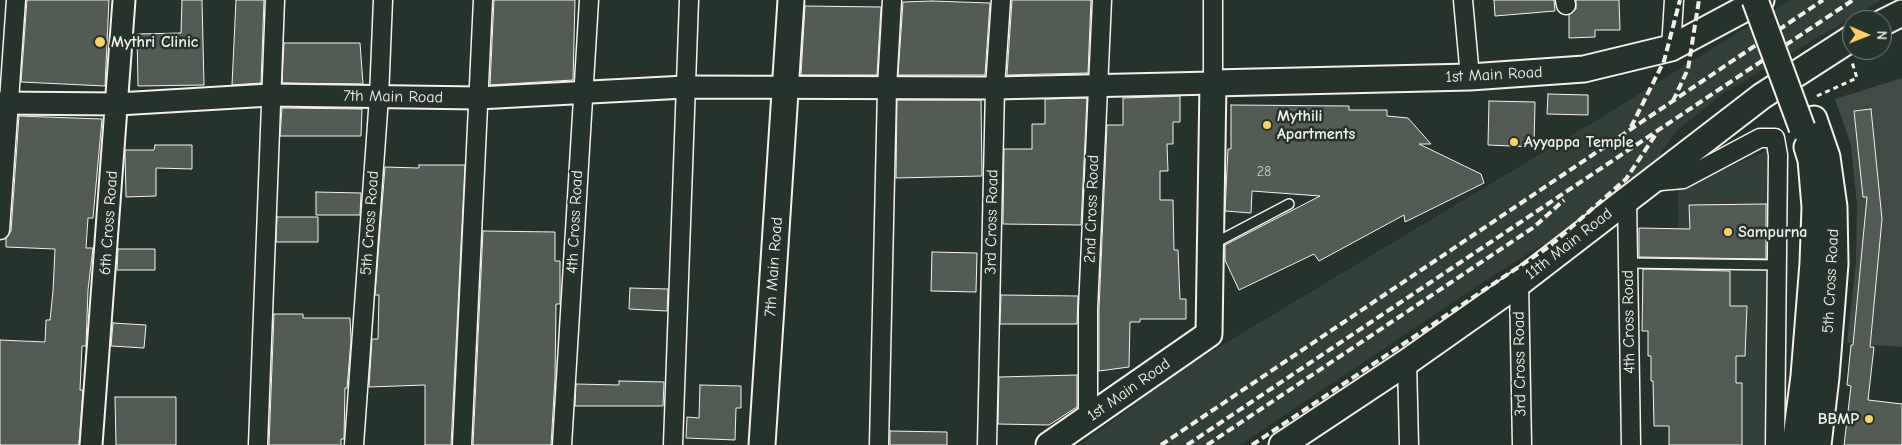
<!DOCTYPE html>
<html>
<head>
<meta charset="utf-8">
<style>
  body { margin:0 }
  #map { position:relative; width:1902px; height:445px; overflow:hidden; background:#26332d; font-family:"Comic Neue",sans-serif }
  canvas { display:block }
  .north { position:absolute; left:1842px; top:10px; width:50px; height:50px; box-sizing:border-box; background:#26332d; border:1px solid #787f78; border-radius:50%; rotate:91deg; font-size:14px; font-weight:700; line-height:20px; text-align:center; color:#f4f1e8 }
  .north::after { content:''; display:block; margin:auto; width:18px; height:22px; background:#ffd166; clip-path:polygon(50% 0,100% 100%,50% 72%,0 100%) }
</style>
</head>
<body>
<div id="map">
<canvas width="1902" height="445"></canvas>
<div class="north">N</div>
</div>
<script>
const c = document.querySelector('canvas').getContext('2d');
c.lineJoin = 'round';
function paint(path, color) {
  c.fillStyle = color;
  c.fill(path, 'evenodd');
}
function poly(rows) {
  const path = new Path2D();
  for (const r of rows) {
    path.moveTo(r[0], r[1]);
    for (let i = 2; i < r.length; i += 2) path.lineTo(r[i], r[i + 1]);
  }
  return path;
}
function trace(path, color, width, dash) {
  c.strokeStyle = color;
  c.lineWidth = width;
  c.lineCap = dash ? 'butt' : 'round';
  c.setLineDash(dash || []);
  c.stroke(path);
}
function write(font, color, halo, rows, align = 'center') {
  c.font = font + ' "Comic Neue",sans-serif';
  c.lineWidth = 5;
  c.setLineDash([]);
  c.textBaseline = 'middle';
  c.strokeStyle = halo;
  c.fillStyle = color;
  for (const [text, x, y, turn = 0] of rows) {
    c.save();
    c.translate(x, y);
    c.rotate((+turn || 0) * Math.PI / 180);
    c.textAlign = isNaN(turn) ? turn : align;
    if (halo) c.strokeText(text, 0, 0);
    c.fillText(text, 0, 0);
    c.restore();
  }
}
const built = poly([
  [1790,0,1881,0,1724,93,1675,132,1640,185,1494,275,1240,445,1080,445,1184,368,1612,111],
  [1768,150,1764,445,1680,445,1678,190]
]);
const green = poly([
  [1902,78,1902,347,1847,343,1856,263,1857,204,1851,145,1835,99]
]);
const building = poly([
  [27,0,109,0,105,86,21,82,27,0],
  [182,0,202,0,204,85,138,86,137,34,181,33,182,0],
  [236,0,264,0,261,83,232,85,236,0],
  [494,0,575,0,573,80,490,85,494,0],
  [1012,0,1091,0,1088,73,1007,75,1012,0],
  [1494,0,1554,0,1555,11,1495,16,1494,0],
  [1576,0,1619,0,1620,30,1595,30,1595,37,1569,38,1569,15,1576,9,1576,0],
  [932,1,990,3,985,75,898,75,903,2,932,1],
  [805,6,881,7,877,75,801,75,805,6],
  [284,43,360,43,363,84,282,83,284,43],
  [1548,94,1588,95,1588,115,1547,114,1548,94],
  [1180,96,1180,122,1173,122,1173,144,1167,144,1168,171,1160,171,1160,200,1173,200,1174,250,1178,250,1180,299,1186,299,1186,319,1140,319,1140,322,1130,322,1129,367,1099,371,1099,309,1107,125,1123,125,1123,98,1180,96],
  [1087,98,1081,225,1003,224,1004,149,1032,149,1032,124,1045,124,1045,99,1087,98],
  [897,100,981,100,982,176,896,178,897,100],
  [1489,101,1535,102,1534,147,1488,145,1489,101],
  [1231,105,1349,106,1349,110,1387,110,1387,116,1408,118,1431,144,1419,144,1481,174,1484,183,1405,222,1404,215,1319,261,1314,254,1239,290,1225,260,1225,245,1320,196,1252,191,1251,213,1225,211,1228,149,1231,149,1231,105],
  [282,108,362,109,361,136,280,136,282,108],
  [1871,109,1882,219,1870,347,1874,347,1868,400,1902,404,1902,445,1844,445,1851,386,1847,385,1851,345,1853,345,1867,197,1863,197,1854,111,1871,109],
  [19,116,102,119,93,218,88,218,86,248,93,248,88,290,86,346,82,346,80,390,83,390,79,445,0,445,0,340,45,342,46,320,50,320,53,291,55,249,6,247,6,238,11,231,19,116],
  [155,145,192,145,192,169,156,168,156,196,126,197,125,150,154,150,155,145],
  [419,165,465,165,451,445,425,445,425,385,369,387,372,339,378,339,379,295,375,295,385,167,419,168,419,165],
  [316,192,361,193,360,215,316,215,316,192],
  [1766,204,1766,259,1639,257,1639,228,1690,229,1689,205,1766,204],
  [277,217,318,217,318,242,276,242,277,217],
  [483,231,555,232,555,261,560,261,560,304,556,304,555,378,551,445,473,445,483,231],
  [118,249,155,249,155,270,117,270,118,249],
  [932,252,977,253,976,292,931,291,932,252],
  [1643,269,1730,271,1730,306,1747,306,1745,356,1736,356,1736,383,1742,383,1742,445,1669,445,1669,426,1654,426,1653,381,1651,381,1651,356,1648,356,1648,331,1642,331,1643,269],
  [630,288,668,289,667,311,629,309,630,288],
  [1001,295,1078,296,1077,324,1000,324,1001,295],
  [274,314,303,314,303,318,350,318,351,340,347,388,345,388,344,439,341,439,341,445,269,445,274,314],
  [113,323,146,325,144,348,111,346,113,323],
  [1077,375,1077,407,1049,425,998,424,999,377,1077,375],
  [619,381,664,382,663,406,575,406,576,384,619,385,619,381],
  [700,385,741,386,741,408,736,408,735,440,686,438,687,417,699,418,700,385],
  [115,397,176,397,176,445,116,445,115,397],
  [890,431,947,432,947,445,890,445,890,431]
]);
const path = poly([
  [1817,96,1857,78,1852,62]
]);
const service = poly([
  [1213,244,1289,204],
  [1628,263,1778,265]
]);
const minor = poly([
  [1463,0,1470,77],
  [1565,0,1566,5],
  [1671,48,1674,0],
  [1213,83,1213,0],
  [1650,182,1683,179,1760,138,1775,138,1778,155,1775,445],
  [1627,199,1631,445],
  [0,230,16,0],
  [1519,283,1522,445],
  [1407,362,1409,445],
  [1088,419,1088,309,1102,0],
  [258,445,275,0],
  [354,445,379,97,383,0],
  [462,445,483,0],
  [562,445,589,0],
  [673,445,689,0],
  [879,445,887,88,892,0],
  [987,445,995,88,1001,0]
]);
const tertiary = poly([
  [0,103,118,104,270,95,478,98,685,87,995,88,1213,83],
  [91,445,124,0]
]);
const secondary = poly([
  [1882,23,1902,13],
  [1814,119,1827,157,1834,207,1835,264,1826,377,1818,445],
  [762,445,791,0],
  [1049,445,1209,334,1213,83,1470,77,1584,69,1671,48,1761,0],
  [1282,445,1407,362,1519,283,1762,96,1852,38],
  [1795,445,1804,376,1813,263,1815,207,1811,160,1807,147]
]);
const rail = poly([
  [1673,101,1688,69,1699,0],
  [1631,127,1664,61,1680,0],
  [1161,445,1823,0],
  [1187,445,1853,0],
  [1207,445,1534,227,1564,200],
  [1252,445,1550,246,1626,179,1656,134]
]);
const secondaryBridge = poly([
  [1755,0,1802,128]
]);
const markers = [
  [100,42,6,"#ffd166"],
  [1267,125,5,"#ffd166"],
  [1514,142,5,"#ffd166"],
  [1728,232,5,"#ffd166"],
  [1869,419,5,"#ffd166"]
];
const numberNames = [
  ["28",1264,172]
];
const poiNames = [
  ["Mythri Clinic",111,42],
  ["Mythili",1277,116],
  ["Apartments",1277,134],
  ["Ayyappa Temple",1524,142],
  ["Sampurna",1738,232],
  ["BBMP",1859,419,"right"]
];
const streetNames = [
  ["1st Main Road",1494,75,-3],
  ["7th Main Road",393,97,1],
  ["2nd Cross Road",1092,209,-88],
  ["4th Cross Road",575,222,-87],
  ["3rd Cross Road",992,222,-89],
  ["6th Cross Road",109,223,-86],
  ["5th Cross Road",370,223,-86],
  ["11th Main Road",1569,244,-38],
  ["7th Main Road",774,267,-86],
  ["5th Cross Road",1831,281,-87],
  ["4th Cross Road",1629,322,-91],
  ["3rd Cross Road",1520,364,-91],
  ["1st Main Road",1129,390,-35]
];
paint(built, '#333f39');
paint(green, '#414b45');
paint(building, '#525c55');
trace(building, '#f4f1e8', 1);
trace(service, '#f4f1e8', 12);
trace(minor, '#f4f1e8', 21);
trace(tertiary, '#f4f1e8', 25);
trace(secondary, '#f4f1e8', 29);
trace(path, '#f4f1e8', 3, [5, 4]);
trace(service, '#26332d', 9);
trace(minor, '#26332d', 18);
trace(tertiary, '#26332d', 21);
trace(secondary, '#26332d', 25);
trace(rail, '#f4f1e8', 4, [8, 4]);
trace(secondaryBridge, '#f4f1e8', 29, []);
trace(secondaryBridge, '#26332d', 25);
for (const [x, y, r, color] of markers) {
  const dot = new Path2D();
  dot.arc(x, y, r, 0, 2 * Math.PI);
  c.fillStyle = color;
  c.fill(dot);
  trace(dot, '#26332d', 2);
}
write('14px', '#ccccc3', null, numberNames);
write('bold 16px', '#f4f1e8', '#26332d', poiNames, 'left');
write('16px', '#f4f1e8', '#26332d', streetNames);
</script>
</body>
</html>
